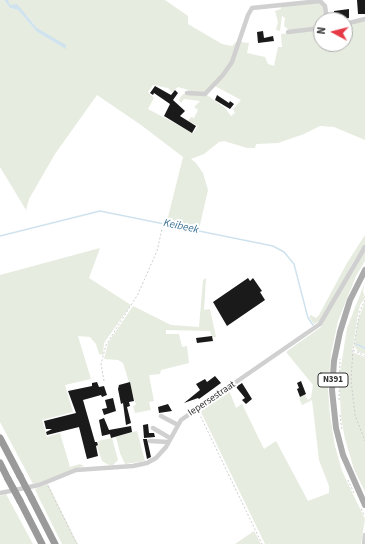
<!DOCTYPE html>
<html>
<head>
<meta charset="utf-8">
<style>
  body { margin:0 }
  #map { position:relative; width:365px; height:544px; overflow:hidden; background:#fff; font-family:"Source Sans 3",sans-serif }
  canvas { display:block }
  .north { position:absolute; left:313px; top:12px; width:40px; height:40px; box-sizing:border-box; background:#fff; border:1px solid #adadad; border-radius:50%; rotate:277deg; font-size:11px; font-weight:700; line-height:16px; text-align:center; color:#333 }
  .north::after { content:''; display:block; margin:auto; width:14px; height:18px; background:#e63946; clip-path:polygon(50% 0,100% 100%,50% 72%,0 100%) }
</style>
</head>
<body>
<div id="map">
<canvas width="365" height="544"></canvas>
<div class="north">N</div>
</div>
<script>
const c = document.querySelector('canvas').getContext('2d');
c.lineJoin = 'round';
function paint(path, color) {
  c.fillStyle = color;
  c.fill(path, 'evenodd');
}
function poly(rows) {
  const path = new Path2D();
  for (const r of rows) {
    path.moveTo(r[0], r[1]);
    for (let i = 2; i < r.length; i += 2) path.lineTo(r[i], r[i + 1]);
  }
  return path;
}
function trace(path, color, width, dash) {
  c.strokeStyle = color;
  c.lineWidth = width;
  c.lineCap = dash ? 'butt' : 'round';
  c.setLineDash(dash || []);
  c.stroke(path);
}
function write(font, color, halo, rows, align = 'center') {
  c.font = font + ' "Source Sans 3",sans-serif';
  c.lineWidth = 4;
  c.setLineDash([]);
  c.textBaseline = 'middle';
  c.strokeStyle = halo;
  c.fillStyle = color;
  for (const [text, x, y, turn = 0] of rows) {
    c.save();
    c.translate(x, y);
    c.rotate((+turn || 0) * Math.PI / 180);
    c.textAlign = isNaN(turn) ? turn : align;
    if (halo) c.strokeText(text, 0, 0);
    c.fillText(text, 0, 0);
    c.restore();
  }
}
const green = poly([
  [0,0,4,0,10,8,18,10,37,32,65,48,65,45,49,37,37,28,28,17,12,5,9,5,8,0,165,0,188,16,188,24,222,44,232,46,238,40,231,63,204,96,207,95,225,108,231,116,235,113,233,109,241,100,215,86,236,56,241,42,249,43,247,53,265,57,268,64,274,66,278,47,282,47,281,34,321,30,321,44,345,44,345,26,365,20,365,140,334,127,320,126,304,134,278,143,256,144,255,148,247,148,224,141,219,142,204,154,191,159,196,163,203,173,208,190,199,229,167,221,183,157,141,125,97,95,55,154,29,199,26,210,0,167],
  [153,85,168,88,172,92,178,87,189,90,181,96,179,100,181,103,184,99,200,101,194,107,198,110,194,118,191,117,188,121,198,126,193,133,148,109,154,98,148,92],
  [319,2,324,6,326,20,321,20,321,27,289,30,284,26,285,18,282,16,280,31,276,30,278,22,275,11,281,9,281,6],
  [365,235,365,244,352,264,328,310,320,321,314,324,309,317,311,315,316,318,319,315,347,263],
  [100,248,89,278,131,305,104,343,103,355,99,354,96,344,90,337,78,336,91,379,65,385,73,412,42,420,47,437,60,433,70,467,80,464,84,466,39,483,33,484,0,422,0,275],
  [365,249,365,261,356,276,338,321,331,354,328,389,330,416,335,446,342,471,365,519,361,544,265,544,200,410,229,390,236,408,242,404,264,449,276,441,308,501,329,493,329,486,319,460,312,400,302,405,299,398,305,395,308,400,311,398,313,385,286,352,321,327],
  [206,278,204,310,210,309,216,337,212,337,210,331,166,330,166,334,179,334,182,347,187,346,189,363,161,370,160,374,149,375,154,401,149,402,151,410,135,413,133,406,136,405,123,363,118,360,104,359,108,343,133,306,171,325,199,327,203,280],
  [365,282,363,291,365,298,360,305,358,315,352,352,365,357,365,492,354,469,345,439,341,417,339,379,347,328],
  [365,301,365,354,358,352,354,345,358,321],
  [137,431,145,461,125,464,120,453,116,437],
  [112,438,118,460,113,465,109,465,102,461,97,446,99,445,98,441],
  [48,484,74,537,78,544,62,544,39,498,35,489],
  [6,494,33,544,0,544,0,496],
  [254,531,261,544,235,544]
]);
const water = poly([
  [4,0,8,0,10,5,17,4,37,28,66,45,66,49,37,32,18,10,10,8]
]);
const stream = poly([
  [0,236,100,211,273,246,284,252,294,264,308,318,313,325],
  [356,344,365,348]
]);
const building = poly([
  [357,0,365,0,365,14,358,14],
  [349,9,349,18,335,20,334,11],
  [263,31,264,38,273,36,274,41,258,43,257,32],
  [155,86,171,95,175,90,178,93,173,100,185,111,180,116,196,126,192,133,164,116,170,104,154,93,153,95,150,93],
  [217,95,229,103,230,101,234,104,230,109,215,100],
  [248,278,250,281,253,278,262,291,260,292,265,300,227,326,213,302],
  [212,336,213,341,197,343,196,338],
  [215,376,221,383,199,399,198,398,184,403,200,390,196,384,205,379,207,382],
  [301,381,306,394,300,397,297,389,299,388,297,383],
  [97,382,99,387,104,386,107,395,102,397,101,395,83,400,95,442,97,442,98,445,96,446,98,456,87,459,79,427,47,435,46,432,52,429,46,429,44,421,76,413,68,391,92,386,92,383],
  [130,382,134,401,129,402,130,406,127,407,131,423,126,425,123,403,121,404,118,389,119,385],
  [242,383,252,399,246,404,242,400,245,398,236,387],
  [113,398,116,411,104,415,102,409,107,408,105,400],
  [168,404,172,411,159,413,158,407],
  [104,418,109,430,131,426,132,432,111,438,110,434,102,436,99,420],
  [148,424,149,433,154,433,155,437,144,438,143,425],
  [143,439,147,439,151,457,147,459]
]);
const path = poly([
  [365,300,360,311,353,350,365,356],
  [353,350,351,380,355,415,365,441],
  [104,381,101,364,106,345,138,294,157,251,164,220],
  [339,400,340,359],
  [199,413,262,544],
  [340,415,342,430],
  [348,480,354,493],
  [48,486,77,544],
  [361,509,365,516]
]);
const minor = poly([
  [345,24,365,19],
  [288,32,321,28],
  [187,93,205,94,223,75,232,62,248,15,252,8,320,1,325,6,327,20],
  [161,416,178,425],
  [153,428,170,438],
  [150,441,168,442],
  [0,493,39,485,76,470,133,466,147,463,156,458,166,447,181,420,320,324,365,247],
  [364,544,365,535]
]);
const major = poly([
  [365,270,350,300,340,332,334,361,332,390,336,428,343,455,365,505]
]);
const highway = poly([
  [0,438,20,476],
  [0,463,8,479],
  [32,499,55,544],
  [20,501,42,544]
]);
const highwayBridge = poly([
  [20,476,32,499],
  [8,479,20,501]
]);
const shields = [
  [333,380,30]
];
const shieldNames = [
  ["N391",333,380]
];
const streetNames = [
  ["Iepersestraat",212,399,-34]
];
const waterNames = [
  ["Keibeek",181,227,12]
];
paint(green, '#e6ecdf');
paint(water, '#cfe2ee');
trace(stream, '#cfe2ee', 1.5);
paint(building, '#1a1a1a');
trace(path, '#cdcdcd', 1, [2, 2]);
trace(minor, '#d0d0d0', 4.5);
trace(major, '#ababab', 6);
trace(highway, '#9a9a9a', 7);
trace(highwayBridge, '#9a9a9a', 7);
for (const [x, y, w] of shields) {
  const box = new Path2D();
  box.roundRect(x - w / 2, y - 7, w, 14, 3);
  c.fillStyle = '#fff';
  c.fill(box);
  trace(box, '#333', 1);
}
write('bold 9px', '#333', null, shieldNames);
write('10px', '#333', '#fff', streetNames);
write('italic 11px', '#3f7597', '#fff', waterNames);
</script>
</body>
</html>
